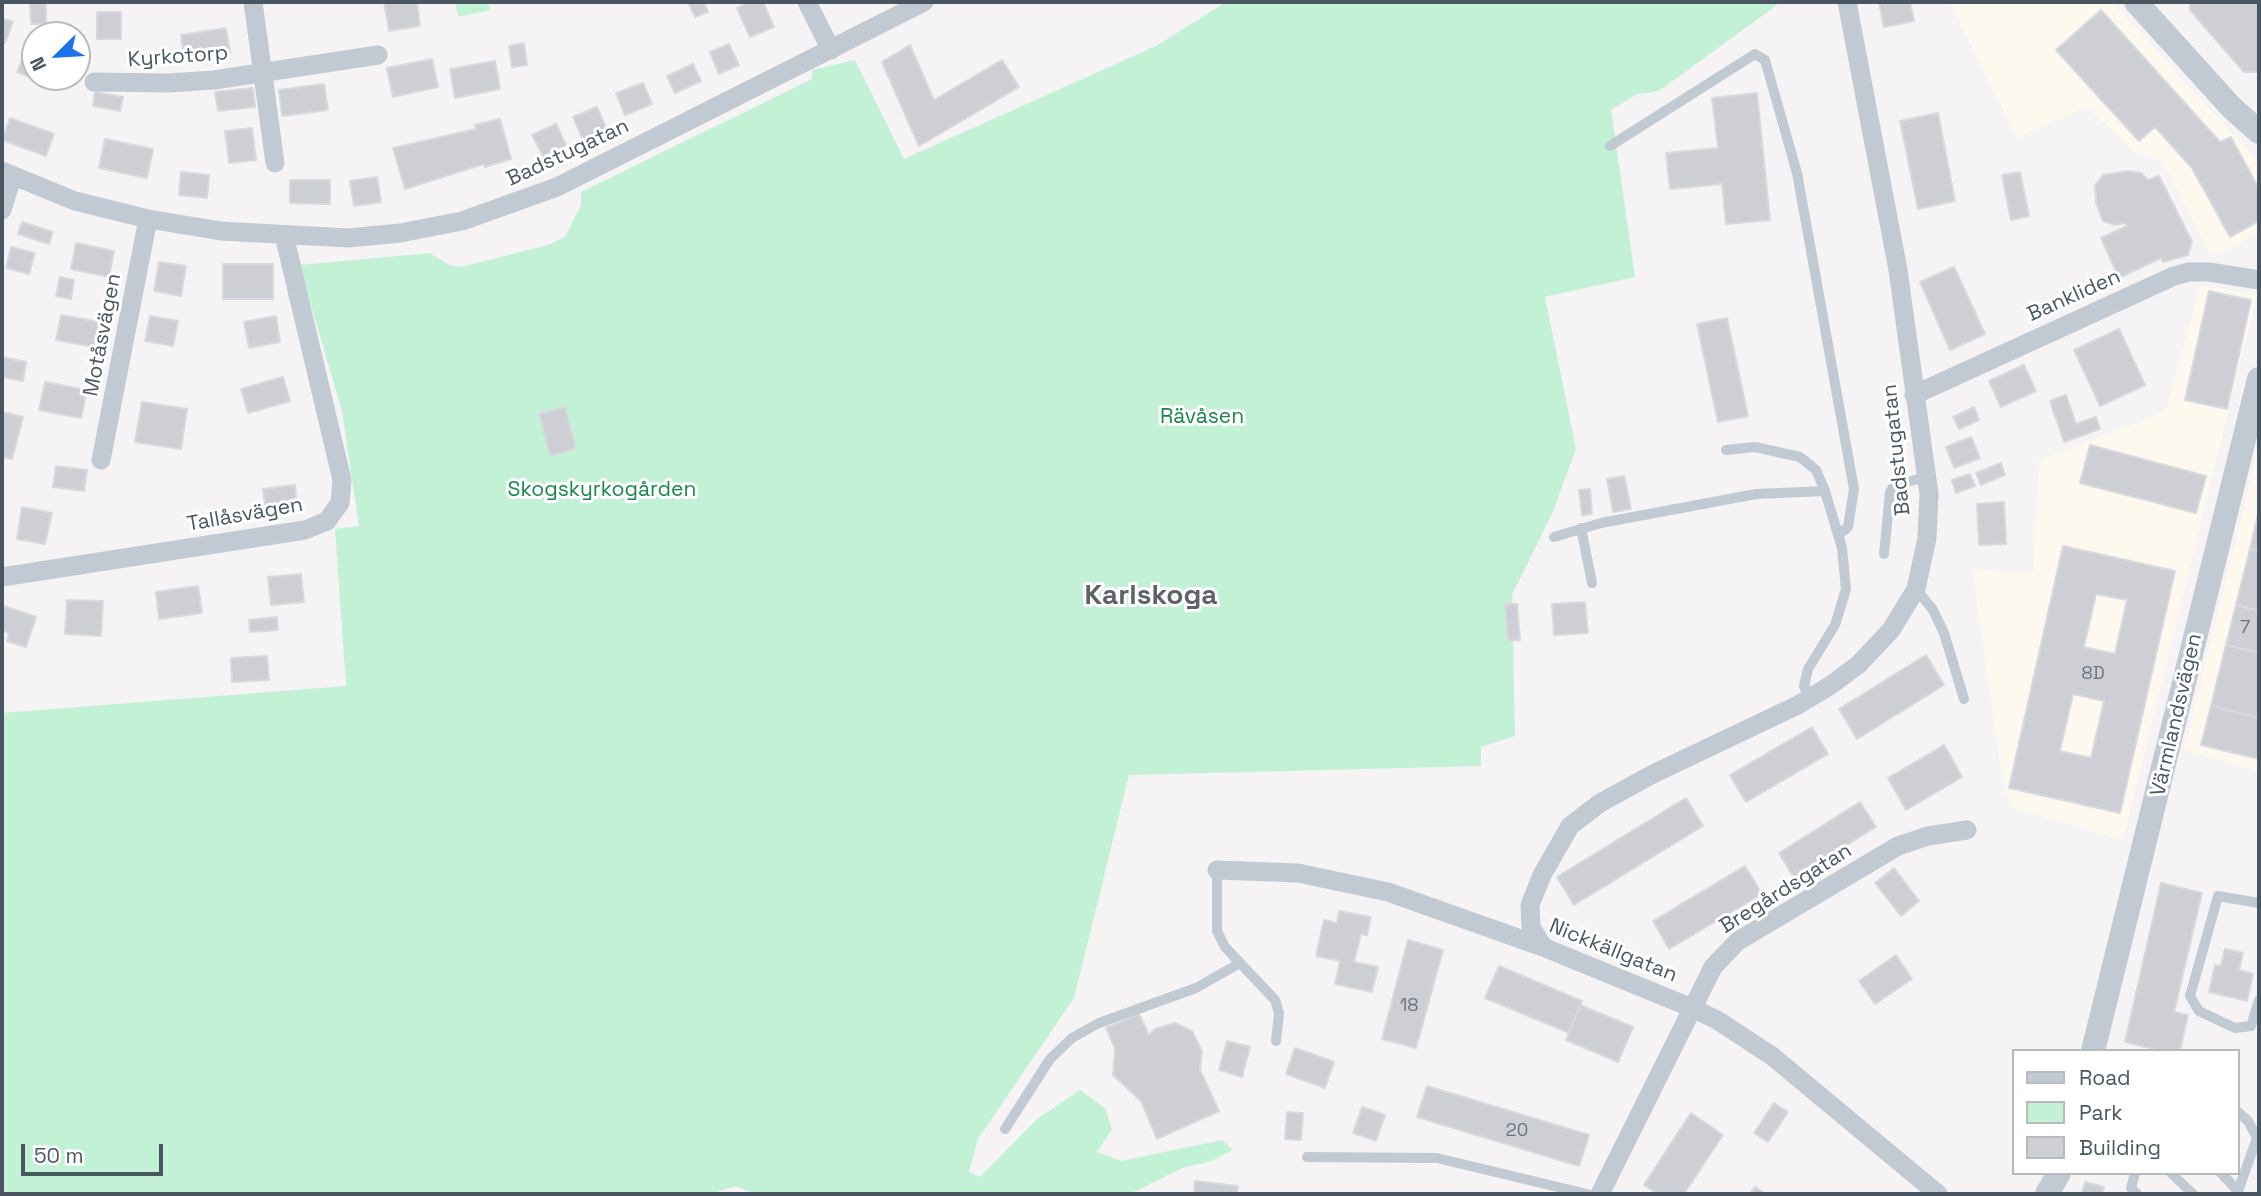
<!DOCTYPE html>
<html>
<head>
<meta charset="utf-8">
<style>
  body { margin:0 }
  #map { position:relative; width:2261px; height:1196px; overflow:hidden; background:#f5f3f3; font-family:"Space Grotesk",sans-serif }
  canvas { display:block }
  .frame { position:absolute; inset:0; border:4px solid #4a5661; pointer-events:none }
  .legend { position:absolute; left:2012px; top:1049px; width:228px; height:126px; box-sizing:border-box; background:#fff; border:2px solid #b7bbc0; margin:0; padding:9px 12px; list-style:none; font-size:21px; color:#4a5661 }
  .legend li { display:flex; align-items:center; gap:14px; height:35px }
  .legend b { width:35px; border:2px solid #b7bbc0 }
  .north { position:absolute; left:21px; top:21px; width:70px; height:70px; box-sizing:border-box; background:#fff; border:2px solid #b7bbc0; border-radius:50%; rotate:246deg; font-size:19px; font-weight:700; line-height:28px; text-align:center; color:#4a5661 }
  .north::after { content:''; display:block; margin:auto; width:24px; height:32px; background:#1a73e8; clip-path:polygon(50% 0,100% 100%,50% 72%,0 100%) }
  .scale { position:absolute; left:21px; top:1144px; width:142px; height:32px; box-sizing:border-box; border:4px solid #4a5661; border-top:0; padding-left:9px; font-size:21px; line-height:24px; white-space:nowrap; color:#4a5661; -webkit-text-stroke:5px #fff; paint-order:stroke }
</style>
</head>
<body>
<div id="map">
<canvas width="2261" height="1196"></canvas>
<div class="frame"></div>
<ul class="legend">
<li><b style="height:9px;background:#c1cad2"></b>Road</li>
<li><b style="height:19px;background:#c3f1d5"></b>Park</li>
<li><b style="height:19px;background:#cdcfd5"></b>Building</li>
</ul>
<div class="north">N</div>
<div class="scale">50 m</div>
</div>
<script>
const c = document.querySelector('canvas').getContext('2d');
c.lineJoin = 'round';
function paint(path, color) {
  c.fillStyle = color;
  c.fill(path, 'evenodd');
}
function poly(rows) {
  const path = new Path2D();
  for (const r of rows) {
    path.moveTo(r[0], r[1]);
    for (let i = 2; i < r.length; i += 2) path.lineTo(r[i], r[i + 1]);
  }
  return path;
}
function trace(path, color, width, dash) {
  c.strokeStyle = color;
  c.lineWidth = width;
  c.lineCap = dash ? 'butt' : 'round';
  c.setLineDash(dash || []);
  c.stroke(path);
}
function write(font, color, halo, rows, align = 'center') {
  c.font = font + ' "Space Grotesk",sans-serif';
  c.lineWidth = 6;
  c.setLineDash([]);
  c.textBaseline = 'middle';
  c.strokeStyle = halo;
  c.fillStyle = color;
  for (const [text, x, y, turn = 0] of rows) {
    c.save();
    c.translate(x, y);
    c.rotate((+turn || 0) * Math.PI / 180);
    c.textAlign = isNaN(turn) ? turn : align;
    if (halo) c.strokeText(text, 0, 0);
    c.fillText(text, 0, 0);
    c.restore();
  }
}
const commercial = poly([
  [1950,2,2112,2,2259,163,2259,231,2232,248,2211,256,2162,161,2135,152,2087,107,2017,138],
  [2200,286,2257,294,2123,840,2010,807,2002,778,1972,569,2033,573,2039,461,2166,411],
  [2259,445,2259,771,2184,750]
]);
const green = poly([
  [455,2,488,2,490,10,458,17],
  [1226,2,1781,2,1659,91,1637,94,1611,110,1635,277,1545,297,1576,449,1552,514,1512,595,1515,736,1481,747,1481,766,1129,775,1074,998,978,1139,969,1172,980,1177,1037,1119,1080,1090,1105,1108,1112,1129,1097,1152,1121,1161,1222,1140,1233,1150,1209,1162,1182,1168,1130,1194,754,1194,736,1186,709,1194,2,1194,2,713,346,686,335,529,359,526,342,411,299,265,430,253,449,265,461,267,548,245,565,237,581,205,581,192,812,79,812,70,855,60,904,159,1156,46]
]);
const building = poly([
  [30,2,46,2,46,24,31,24,30,2],
  [384,2,417,2,420,26,389,31,384,2],
  [688,2,704,2,708,12,695,17,688,2],
  [750,2,763,2,774,27,750,37,737,8,750,2],
  [1879,2,1910,2,1914,21,1884,27,1879,2],
  [2190,2,2259,2,2259,72,2244,72,2190,10,2190,2],
  [2101,10,2220,142,2231,137,2259,189,2259,221,2230,237,2192,168,2155,127,2139,141,2056,50,2101,10],
  [97,12,121,12,121,39,97,39,97,12],
  [2,18,13,22,5,43,2,42,2,18],
  [226,28,230,53,184,60,181,35,226,28],
  [524,43,527,65,512,67,509,46,524,43],
  [729,44,739,65,719,74,710,52,729,44],
  [910,45,934,100,1002,60,1019,87,919,146,882,62,910,45],
  [25,51,35,55,35,77,62,77,58,88,17,72,25,51],
  [432,59,438,87,393,97,387,68,432,59],
  [495,61,500,89,455,98,450,69,495,61],
  [693,64,701,81,675,93,667,76,693,64],
  [643,83,652,104,625,115,616,93,643,83],
  [324,84,328,110,282,116,279,90,324,84],
  [253,88,255,107,218,111,215,92,253,88],
  [95,92,123,97,120,111,93,106,95,92],
  [1757,93,1770,220,1726,224,1722,184,1670,189,1666,153,1718,148,1712,98,1757,93],
  [597,107,608,132,584,142,573,117,597,107],
  [1938,113,1955,201,1918,209,1900,121,1938,113],
  [10,118,54,134,46,156,2,140,10,118],
  [500,119,511,159,485,167,484,164,405,189,393,148,476,129,475,125,500,119],
  [556,124,566,145,543,156,532,135,556,124],
  [252,128,256,160,229,163,225,131,252,128],
  [105,139,153,149,147,178,99,168,105,139],
  [2128,171,2141,173,2148,180,2159,176,2192,242,2188,255,2163,262,2161,258,2119,278,2101,238,2127,226,2125,223,2115,225,2103,221,2096,203,2095,185,2103,175,2128,171],
  [181,172,209,175,207,198,179,195,181,172],
  [2020,172,2029,216,2011,220,2002,175,2020,172],
  [377,177,381,202,354,206,350,181,377,177],
  [290,180,330,180,330,204,290,203,290,180],
  [22,222,53,232,49,244,18,234,22,222],
  [76,243,114,251,109,277,71,269,76,243],
  [11,247,35,253,29,274,6,268,11,247],
  [159,262,186,266,181,296,154,291,159,262],
  [223,264,273,264,273,299,223,299,223,264],
  [1954,267,1985,334,1950,350,1920,282,1954,267],
  [60,277,74,280,71,299,56,296,60,277],
  [2209,291,2251,300,2227,409,2185,400,2209,291],
  [61,315,99,322,94,347,56,340,61,315],
  [150,316,178,321,173,346,145,341,150,316],
  [276,316,280,342,249,348,244,322,276,316],
  [1727,318,1748,416,1718,422,1697,324,1727,318],
  [2119,329,2145,385,2100,406,2074,350,2119,329],
  [2,357,26,362,23,381,2,377,2,357],
  [2024,365,2036,391,2001,407,1989,381,2024,365],
  [283,377,290,401,248,413,241,389,283,377],
  [45,382,87,390,81,418,39,410,45,382],
  [2066,395,2076,424,2096,417,2100,429,2064,442,2050,401,2066,395],
  [142,402,187,409,181,449,135,442,142,402],
  [565,407,576,448,550,456,539,414,565,407],
  [1974,407,1979,420,1959,429,1953,417,1974,407],
  [2,412,23,417,12,459,2,457,2,412],
  [1971,437,1980,458,1954,468,1946,447,1971,437],
  [2090,445,2206,476,2196,513,2080,483,2090,445],
  [2001,463,2005,475,1981,485,1976,473,2001,463],
  [56,466,87,470,84,491,53,487,56,466],
  [1970,474,1975,486,1956,493,1952,480,1970,474],
  [1624,476,1631,509,1613,512,1607,479,1624,476],
  [295,485,297,509,266,512,263,489,295,485],
  [1590,489,1592,514,1582,515,1579,490,1590,489],
  [2004,502,2006,544,1979,545,1977,504,2004,502],
  [22,507,52,513,45,544,17,539,22,507],
  [2259,510,2259,551,2250,549,2259,510],
  [2063,546,2175,571,2120,813,2009,788,2063,546],
  [2096,594,2127,600,2115,654,2084,647,2096,594],
  [2073,694,2104,701,2091,758,2060,751,2073,694],
  [2250,549,2259,551,2259,611,2236,605,2250,549],
  [301,574,304,602,271,605,268,577,301,574],
  [198,586,202,613,159,619,156,592,198,586],
  [67,600,103,601,101,636,65,634,67,600],
  [1585,602,1588,633,1554,635,1552,604,1585,602],
  [1505,604,1517,604,1520,640,1508,641,1505,604],
  [2236,605,2259,611,2259,653,2226,645,2236,605],
  [4,606,36,617,26,647,7,641,9,633,2,630,4,606],
  [277,617,278,630,250,632,249,620,277,617],
  [2226,645,2259,653,2259,718,2211,706,2226,645],
  [1926,655,1944,685,1857,739,1839,709,1926,655],
  [267,656,269,680,232,682,231,658,267,656],
  [2211,706,2259,718,2259,759,2201,745,2211,706],
  [1812,727,1828,754,1746,802,1730,775,1812,727],
  [1944,745,1962,777,1906,810,1888,778,1944,745],
  [1686,798,1703,826,1574,905,1557,877,1686,798],
  [1860,802,1876,827,1794,878,1779,853,1860,802],
  [1745,866,1762,894,1669,949,1653,921,1745,866],
  [1894,868,1919,901,1901,916,1875,883,1894,868],
  [2161,883,2202,893,2174,1012,2188,1015,2180,1051,2162,1051,2125,1042,2161,883],
  [1339,911,1371,917,1367,935,1361,934,1354,962,1378,967,1372,992,1335,984,1340,961,1316,956,1324,920,1337,923,1339,911],
  [1408,940,1443,950,1416,1048,1382,1039,1408,940],
  [2225,949,2243,953,2239,970,2253,974,2247,1001,2209,992,2215,965,2221,966,2225,949],
  [1896,955,1912,979,1875,1004,1859,981,1896,955],
  [1499,966,1582,1001,1569,1033,1485,998,1499,966],
  [1580,1005,1633,1027,1618,1062,1566,1040,1580,1005],
  [1139,1014,1149,1035,1155,1029,1175,1023,1192,1031,1202,1051,1200,1070,1219,1111,1157,1139,1141,1101,1113,1075,1115,1048,1106,1028,1139,1014],
  [1227,1041,1250,1047,1242,1077,1219,1070,1227,1041],
  [1295,1048,1334,1062,1325,1088,1286,1074,1295,1048],
  [1427,1086,1589,1135,1579,1166,1417,1117,1427,1086],
  [1774,1103,1788,1112,1768,1142,1754,1133,1774,1103],
  [1362,1107,1385,1115,1376,1141,1353,1133,1362,1107],
  [1287,1112,1303,1113,1301,1140,1285,1139,1287,1112],
  [1691,1113,1723,1135,1684,1194,1658,1194,1644,1185,1691,1113],
  [1195,1181,1238,1186,1237,1194,1194,1194,1195,1181],
  [2085,1182,2104,1187,2102,1194,2082,1194,2085,1182],
  [1755,1187,1766,1194,1750,1194,1755,1187]
]);
const service = poly([
  [1610,146,1755,54,1765,60,1797,173,1854,489,1848,527,1839,535],
  [1726,450,1755,447,1800,457,1816,470,1825,491,1842,548,1846,589,1835,625,1808,669,1804,686,1809,699],
  [1581,528,1592,583],
  [1554,537,1601,523,1756,494,1825,491],
  [1884,554,1890,492,1895,485,1926,477],
  [1916,589,1933,610,1944,633,1964,699],
  [1217,870,1217,931,1225,947,1275,1000,1279,1013,1276,1041],
  [2259,903,2218,896,2190,996,2199,1011,2235,1028,2251,1026,2259,1000],
  [1005,1129,1050,1059,1072,1038,1099,1023,1196,988,1240,963],
  [1307,1157,1437,1158,1587,1194],
  [2135,1173,2131,1188,2137,1194],
  [2171,1173,2193,1194],
  [2221,1173,2238,1191],
  [2237,1194,2257,1138,2248,1121,2238,1112]
]);
const minor = poly([
  [253,2,275,163],
  [807,2,831,50],
  [94,82,168,83,214,80,378,55],
  [2,171,75,201,148,219,221,231,348,238,400,233,462,221,557,187,924,2],
  [2,210,12,177],
  [1914,395,2174,276,2189,272,2209,272,2259,280],
  [101,460,148,219],
  [2,577,305,530,327,521,340,503,342,480,284,235],
  [1217,870,1298,873,1388,892,1543,947,1692,1008,1717,1020,1772,1056,1938,1194],
  [1543,947,1531,927,1530,905,1542,875,1570,826,1600,803,1653,774,1798,705,1831,685,1859,664,1891,630,1916,589,1927,538,1929,494,1898,270,1847,2],
  [1600,1194,1713,967,1738,941,1898,846,1928,836,1967,830]
]);
const tertiary = poly([
  [2136,2,2231,107,2259,132],
  [2093,1051,2259,379],
  [2047,1194,2059,1173]
]);
const numberNames = [
  ["7",2245,628],
  ["8D",2093,674],
  ["18",1409,1006],
  ["20",1517,1131]
];
const streetNames = [
  ["Kyrkotorp",178,57,-4],
  ["Badstugatan",568,153,-25],
  ["Bankliden",2074,296,-24],
  ["Motåsvägen",103,335,-79],
  ["Badstugatan",1897,450,-96],
  ["Tallåsvägen",245,515,-10],
  ["Värmlandsvägen",2177,715,-77],
  ["Bregårdsgatan",1786,889,-32],
  ["Nickkällgatan",1613,951,22]
];
const parkNames = [
  ["Rävåsen",1202,417],
  ["Skogskyrkogården",602,490]
];
const districtNames = [
  ["Karlskoga",1151,596]
];
paint(commercial, '#fdf9ef');
paint(green, '#c3f1d5');
paint(building, '#cdcfd5');
trace(building, '#d7d9de', 2);
trace(service, '#c1cad2', 10);
trace(minor, '#c1cad2', 19);
trace(tertiary, '#c1cad2', 24);
write('18px', '#6b747e', null, numberNames);
write('21px', '#4a5661', '#fff', streetNames);
write('21px', '#17864f', '#fff', parkNames);
write('bold 28px', '#5f6368', '#fff', districtNames);
</script>
</body>
</html>
